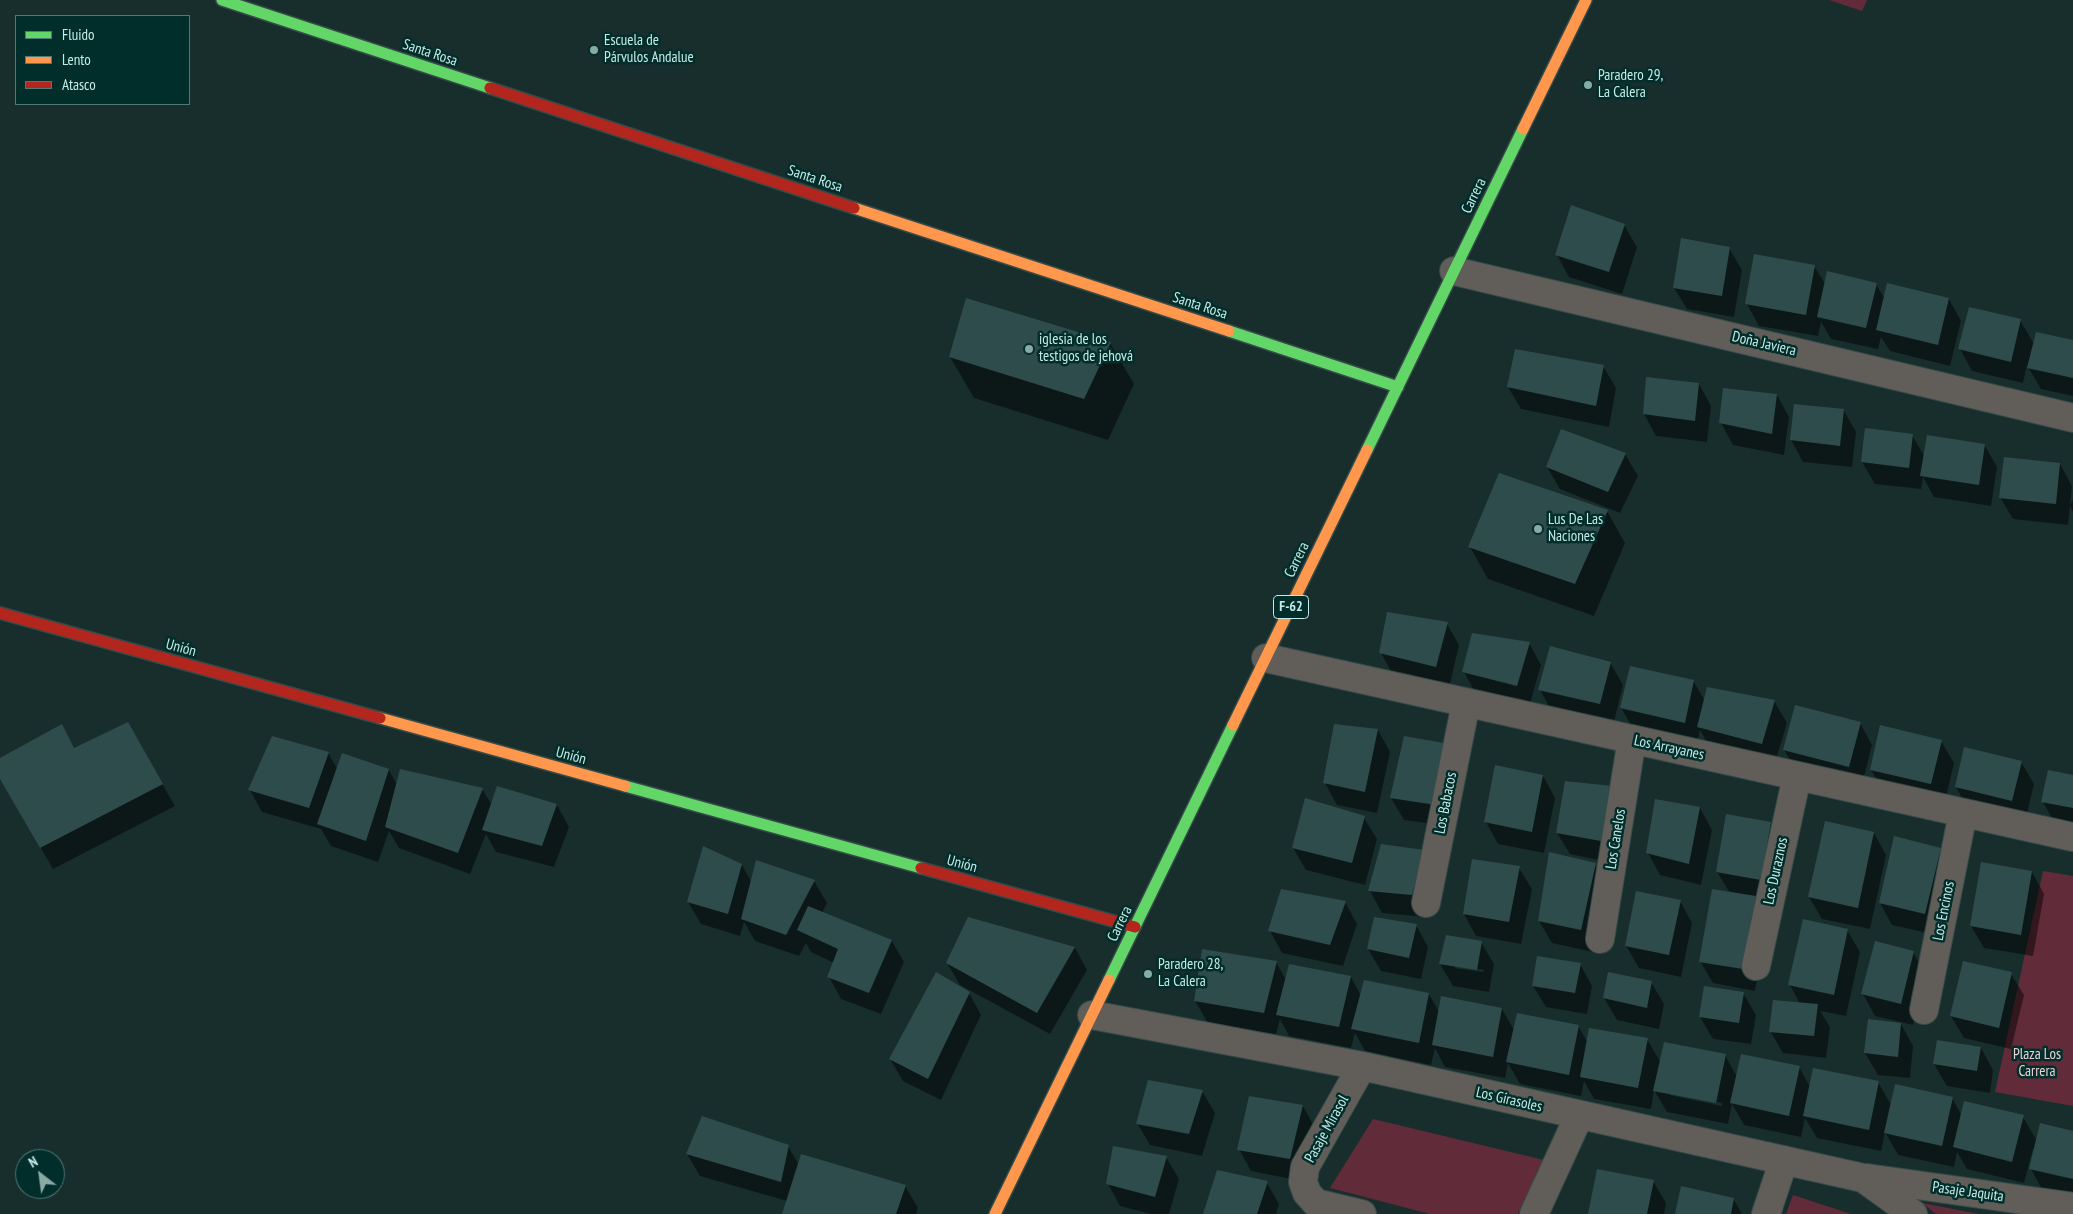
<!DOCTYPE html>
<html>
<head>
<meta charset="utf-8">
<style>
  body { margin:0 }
  #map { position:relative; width:2073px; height:1214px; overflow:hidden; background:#182e2d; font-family:"PT Sans Narrow",sans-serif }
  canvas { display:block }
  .legend { position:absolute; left:15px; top:15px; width:175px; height:90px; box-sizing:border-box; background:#012e2b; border:1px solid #507a76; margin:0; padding:6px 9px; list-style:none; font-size:15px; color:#c6ebe6 }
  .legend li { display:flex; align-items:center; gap:10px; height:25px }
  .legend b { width:25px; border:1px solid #507a76 }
  .north { position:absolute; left:15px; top:1149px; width:50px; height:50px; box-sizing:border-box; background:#012e2b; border:1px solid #507a76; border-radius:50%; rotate:330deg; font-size:14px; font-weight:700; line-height:20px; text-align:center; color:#c6ebe6 }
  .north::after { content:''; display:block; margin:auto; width:18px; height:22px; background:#89a9a5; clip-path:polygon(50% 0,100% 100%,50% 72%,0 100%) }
</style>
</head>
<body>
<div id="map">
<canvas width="2073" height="1214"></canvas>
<ul class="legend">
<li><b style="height:6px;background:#63d668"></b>Fluido</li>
<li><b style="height:6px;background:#ff974d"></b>Lento</li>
<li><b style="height:6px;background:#b3261e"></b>Atasco</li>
</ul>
<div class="north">N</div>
</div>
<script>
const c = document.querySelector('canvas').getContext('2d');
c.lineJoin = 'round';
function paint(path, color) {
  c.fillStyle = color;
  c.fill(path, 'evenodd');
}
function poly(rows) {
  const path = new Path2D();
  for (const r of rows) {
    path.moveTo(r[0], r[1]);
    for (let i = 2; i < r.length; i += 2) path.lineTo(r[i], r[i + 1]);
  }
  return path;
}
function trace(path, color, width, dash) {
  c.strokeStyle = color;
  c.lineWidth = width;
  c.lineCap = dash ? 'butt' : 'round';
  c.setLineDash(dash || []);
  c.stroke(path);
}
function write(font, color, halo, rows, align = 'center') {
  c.font = font + ' "PT Sans Narrow",sans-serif';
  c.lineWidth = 5;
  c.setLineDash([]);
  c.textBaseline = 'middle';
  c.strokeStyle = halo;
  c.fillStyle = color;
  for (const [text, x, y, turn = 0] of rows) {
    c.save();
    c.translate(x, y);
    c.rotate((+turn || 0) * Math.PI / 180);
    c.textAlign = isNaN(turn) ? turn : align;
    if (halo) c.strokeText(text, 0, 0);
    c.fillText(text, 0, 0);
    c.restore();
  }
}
const green = poly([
  [1829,0,1867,0,1862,11],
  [2043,871,2073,876,2073,1106,1995,1092],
  [1373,1119,1544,1160,1518,1214,1430,1214,1330,1188],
  [1793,1195,1851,1214,1786,1214],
  [1922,1203,1979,1214,1936,1214]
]);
const shadow = poly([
  [1624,225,1637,247,1622,294,1569,277,1557,255],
  [1729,248,1742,270,1734,317,1687,309,1674,288],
  [1814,266,1826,285,1876,284,1885,299,1949,299,1961,321,1950,366,1890,351,1881,337,1878,349,1831,339,1821,322,1818,336,1759,326,1747,304],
  [2020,320,2034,344,2073,342,2073,396,2041,389,2027,365,2023,383,1972,371,1960,349],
  [1110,343,1134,384,1108,440,974,398,950,357],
  [1603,366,1616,388,1609,427,1521,409,1508,387],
  [1699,384,1711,406,1707,442,1656,436,1644,414],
  [1777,395,1789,417,1784,455,1733,445,1721,423],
  [1844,411,1856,432,1852,467,1803,462,1791,440],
  [1912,435,1925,457,1985,446,1997,467,1991,506,1934,497,1923,477,1921,489,1875,484,1862,462],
  [1625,454,1638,476,1620,513,1560,489,1547,467],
  [2060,464,2072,486,2070,505,2073,500,2073,512,2070,506,2068,525,2013,519,2000,497],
  [1607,511,1625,543,1594,616,1488,579,1470,547],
  [1447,624,1459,645,1449,688,1393,675,1381,653],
  [1529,643,1541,665,1529,707,1476,694,1464,672],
  [1611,664,1623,685,1613,726,1552,712,1540,690],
  [1694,682,1705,701,1774,701,1787,723,1774,766,1711,749,1700,730,1697,744,1634,730,1621,708],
  [1860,723,1872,745,1861,789,1797,772,1784,750],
  [127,724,175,806,53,869,0,777,0,759,61,726,75,749],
  [1378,730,1390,752,1377,813,1337,805,1325,783],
  [1941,741,1954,763,1944,806,1884,792,1871,770],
  [1444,744,1448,826,1404,820,1391,798],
  [328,753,338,770,389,770,397,785,482,789,492,805,497,787,557,805,569,827,554,867,496,852,486,834,470,874,399,848,389,831,378,862,331,846,321,829,262,812,250,790],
  [2021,762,2034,784,2025,822,1968,809,1956,787],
  [1543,776,1555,798,1544,853,1498,844,1486,822],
  [2073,776,2073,827,2055,824,2043,802],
  [1611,787,1613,863,1570,854,1557,833],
  [1700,808,1712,830,1701,885,1660,875,1648,853],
  [1364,818,1377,839,1365,885,1306,870,1293,848],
  [1770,823,1782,845,1773,902,1756,898,1768,919,1755,991,1713,983,1700,961,1730,893,1717,872],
  [1874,833,1886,855,1870,929,1822,919,1809,897],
  [1382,845,1435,873,1425,917,1382,913,1370,891],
  [1940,849,1953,870,1937,935,1892,925,1880,903],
  [1550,854,1595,864,1608,886,1593,952,1552,943,1539,921],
  [742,865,752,883,814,881,827,903,822,913,892,941,904,962,881,1014,841,999,829,977,834,963,811,952,806,943,799,956,755,941,744,922,740,936,701,924,688,902],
  [1519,868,1532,889,1521,944,1476,936,1464,914],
  [2032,872,2044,894,2033,956,1984,948,1971,926],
  [1680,901,1692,923,1681,977,1639,968,1626,946],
  [1345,902,1357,924,1343,966,1282,953,1270,931],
  [969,919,1075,948,1087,970,1050,1034,960,985,947,963],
  [1416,925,1428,947,1421,979,1381,971,1368,949],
  [1847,930,1860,952,1846,1016,1820,1011,1830,1027,1826,1058,1783,1053,1770,1031,1800,1004,1790,985],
  [1481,942,1494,964,1489,992,1453,986,1440,964],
  [1455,965,1484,970,1483,972,1455,968],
  [1203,950,1276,962,1286,980,1351,977,1361,996,1429,994,1439,1012,1502,1009,1514,1030,1578,1026,1588,1043,1647,1039,1661,1063,1725,1055,1737,1077,1799,1067,1810,1087,1878,1082,1891,1105,1952,1098,1962,1116,2023,1117,2037,1141,2073,1132,2073,1197,2043,1191,2031,1169,2035,1150,2033,1149,2024,1183,1967,1169,1957,1152,1954,1167,1898,1155,1885,1132,1881,1151,1817,1138,1805,1118,1801,1137,1744,1125,1732,1104,1728,1124,1667,1112,1654,1090,1651,1109,1594,1099,1584,1081,1581,1096,1520,1084,1508,1063,1505,1078,1445,1067,1435,1048,1431,1065,1365,1051,1355,1033,1351,1048,1289,1036,1280,1019,1276,1034,1208,1023,1195,1001],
  [1670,1092,1722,1103,1722,1106,1670,1095],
  [1913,952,1926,974,1913,1025,1875,1016,1863,994],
  [1580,964,1592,986,1587,1014,1546,1007,1533,986],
  [1609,973,1651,982,1664,1004,1659,1029,1617,1020,1604,998],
  [2011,974,2024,995,2011,1049,1964,1038,1951,1016],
  [969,993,981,1015,941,1100,903,1081,890,1059],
  [1743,993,1756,1015,1751,1044,1713,1039,1700,1017],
  [1901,1024,1913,1046,1910,1078,1878,1075,1865,1053],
  [1981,1048,1993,1070,1990,1093,1947,1086,1934,1064],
  [1202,1091,1215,1113,1202,1156,1150,1145,1137,1123],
  [1303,1106,1315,1128,1302,1181,1251,1171,1239,1149],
  [788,1146,799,1165,905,1186,918,1208,916,1214,783,1214,787,1201,700,1176,687,1154],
  [1166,1157,1179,1179,1169,1214,1151,1214,1120,1206,1108,1184],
  [1653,1181,1666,1203,1664,1214,1589,1214],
  [1267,1183,1279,1204,1276,1214,1204,1214],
  [1734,1200,1742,1214,1676,1214]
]);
const building = poly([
  [1571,205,1625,224,1609,272,1555,255],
  [1681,238,1730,247,1722,296,1673,288],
  [1754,254,1815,265,1806,315,1745,304],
  [1827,271,1877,283,1866,328,1817,317],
  [1887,283,1949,298,1938,345,1876,330],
  [966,298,1111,342,1084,399,949,357],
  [1969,307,2021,319,2011,362,1958,349],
  [2036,332,2073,340,2073,378,2027,368],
  [1515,349,1604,365,1596,406,1507,387],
  [1646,377,1699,383,1695,421,1643,414],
  [1723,388,1777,394,1772,434,1719,423],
  [1794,404,1844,409,1840,446,1790,440],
  [1865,428,1913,434,1909,468,1861,462],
  [1561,429,1626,453,1608,492,1546,467],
  [1927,435,1985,444,1979,485,1920,476],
  [2004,457,2060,463,2056,504,1999,498],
  [1499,473,1608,510,1575,584,1468,547],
  [1387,612,1448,622,1436,667,1379,653],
  [1472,633,1530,642,1517,686,1462,672],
  [1550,646,1611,662,1600,704,1538,690],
  [1630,666,1694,680,1685,723,1620,708],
  [1707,687,1775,700,1762,744,1697,727],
  [1795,705,1861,722,1849,767,1783,750],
  [128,722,163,784,40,848,0,779,0,758,62,724,74,748],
  [1334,724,1378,729,1365,792,1323,783],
  [1880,725,1942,740,1931,784,1870,770],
  [272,736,329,752,309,808,248,790],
  [1404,736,1444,743,1436,805,1390,798],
  [1964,747,2022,761,2012,801,1955,787],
  [342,753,389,769,366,841,317,824],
  [1495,765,1543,775,1532,832,1484,822],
  [400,769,483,788,458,853,385,827],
  [2048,770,2073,775,2073,808,2041,802],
  [1565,781,1612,786,1601,841,1556,833],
  [497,786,557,804,542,846,482,830],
  [1305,798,1365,816,1352,863,1292,848],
  [1655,799,1700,807,1689,864,1646,853],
  [1726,814,1771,822,1761,880,1716,872],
  [1825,821,1874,832,1858,908,1808,897],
  [1894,836,1941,848,1925,914,1879,903],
  [1381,844,1424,850,1412,895,1368,891],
  [703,846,742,864,728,914,687,902],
  [1549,852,1596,863,1581,930,1538,921],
  [1472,859,1520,866,1509,922,1463,914],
  [756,860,815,880,786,935,741,919],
  [1981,862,2032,871,2021,935,1970,926],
  [1281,889,1346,901,1330,945,1268,931],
  [1712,889,1756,896,1743,969,1699,962],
  [1636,891,1681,900,1669,955,1625,946],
  [808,906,892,940,869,993,827,977,838,949,797,930],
  [968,917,1075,947,1037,1013,946,963],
  [1374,917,1417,924,1409,958,1367,949],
  [1803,919,1848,929,1834,995,1788,985],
  [1446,935,1482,941,1477,970,1439,964],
  [1875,941,1914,951,1901,1004,1861,994],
  [1202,949,1277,961,1264,1013,1194,1001],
  [1537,956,1581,963,1575,993,1532,986],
  [1963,961,2012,972,1999,1028,1950,1016],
  [1289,964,1351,976,1339,1027,1276,1015],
  [936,972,970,992,928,1079,889,1059],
  [1608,972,1652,981,1647,1008,1603,998],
  [1364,980,1429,993,1419,1043,1351,1029],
  [1704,986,1744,992,1739,1023,1699,1017],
  [1441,996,1502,1008,1493,1057,1432,1045],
  [1773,1000,1818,1004,1814,1036,1769,1032],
  [1517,1013,1579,1025,1569,1075,1506,1062],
  [1868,1019,1901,1023,1898,1057,1864,1053],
  [1589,1028,1648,1038,1638,1088,1580,1077],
  [1937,1040,1981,1047,1977,1071,1933,1064],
  [1664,1042,1726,1054,1716,1103,1653,1091],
  [1741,1054,1800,1066,1789,1116,1730,1103],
  [1813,1068,1879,1081,1869,1130,1803,1116],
  [1148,1080,1203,1090,1189,1134,1136,1124],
  [1895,1084,1953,1097,1942,1146,1884,1133],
  [1249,1096,1303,1105,1290,1159,1237,1150],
  [1964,1101,2024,1115,2012,1162,1953,1147],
  [702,1116,789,1145,781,1182,686,1154],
  [2040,1123,2073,1131,2073,1179,2029,1169],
  [1113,1146,1167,1156,1155,1197,1106,1184],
  [801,1154,906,1185,896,1214,782,1214],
  [1597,1169,1654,1180,1647,1214,1588,1214],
  [1217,1170,1268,1181,1257,1214,1203,1214],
  [1681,1186,1734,1198,1731,1214,1675,1214]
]);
const street = poly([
  [1454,271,2073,418],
  [1266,658,2073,837],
  [1426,903,1466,703],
  [1600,939,1632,739],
  [1756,966,1797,776],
  [1924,1010,1963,813],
  [1092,1015,1362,1066,1863,1178,1913,1214],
  [1362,1066,1305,1167,1303,1182,1307,1193,1316,1203,1362,1214],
  [1867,1178,2073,1207],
  [1534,1214,1579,1116],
  [1766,1214,1784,1160]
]);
const fast = poly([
  [222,0,490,88],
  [1229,331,1398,387],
  [1367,450,1523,129],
  [625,786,921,868],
  [1109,980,1233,725]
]);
const slow = poly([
  [1523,129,1586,0],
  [854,208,1229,331],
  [380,718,625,786],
  [1233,725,1367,450],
  [995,1214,1109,980]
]);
const jam = poly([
  [490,88,854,208],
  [0,613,380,718],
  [921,868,1135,927]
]);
const markers = [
  [594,50,5,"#89a9a5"],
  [1588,85,5,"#89a9a5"],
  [1029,349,5,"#89a9a5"],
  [1538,529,5,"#89a9a5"],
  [1148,974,5,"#89a9a5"]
];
const shields = [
  [1291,607,35]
];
const shieldNames = [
  ["F-62",1291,607]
];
const poiNames = [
  ["Escuela de",604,41],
  ["Párvulos Andalue",604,58],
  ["Paradero 29,",1598,76],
  ["La Calera",1598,93],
  ["iglesia de los",1039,340],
  ["testigos de jehová",1039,357],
  ["Lus De Las",1548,520],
  ["Naciones",1548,537],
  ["Paradero 28,",1158,965],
  ["La Calera",1158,982]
];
const streetNames = [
  ["Santa Rosa",430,53,18],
  ["Santa Rosa",815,179,18],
  ["Carrera",1474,196,-64],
  ["Santa Rosa",1200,306,18],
  ["Doña Javiera",1764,344,13],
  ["Carrera",1297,560,-64],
  ["Unión",181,648,15],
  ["Los Arrayanes",1669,748,12],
  ["Unión",571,756,15],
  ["Los Babacos",1446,803,-79],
  ["Los Canelos",1616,839,-81],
  ["Unión",962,864,15],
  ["Los Duraznos",1776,871,-78],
  ["Los Encinos",1944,911,-79],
  ["Carrera",1120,924,-64],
  ["Los Girasoles",1509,1100,13],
  ["Pasaje Mirasol",1327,1129,-61],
  ["Pasaje Jaquita",1968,1192,8]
];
const parkNames = [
  ["Plaza Los",2037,1055],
  ["Carrera",2037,1072]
];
paint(green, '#612b39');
paint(shadow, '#0007');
paint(building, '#2f4c4c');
trace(street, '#364b49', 30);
trace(fast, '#364b49', 14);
trace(slow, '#364b49', 14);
trace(jam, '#364b49', 14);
trace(street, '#615e59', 28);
trace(fast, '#63d668', 11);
trace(slow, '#ff974d', 11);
trace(jam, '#b3261e', 11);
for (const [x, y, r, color] of markers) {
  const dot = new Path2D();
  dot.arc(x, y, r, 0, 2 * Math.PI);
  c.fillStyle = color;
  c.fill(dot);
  trace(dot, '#012e2b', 2);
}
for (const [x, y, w] of shields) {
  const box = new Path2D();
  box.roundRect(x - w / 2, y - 11.5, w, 23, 4);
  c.fillStyle = '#012e2b';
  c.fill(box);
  trace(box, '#c6ebe6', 1);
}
write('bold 14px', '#c6ebe6', null, shieldNames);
write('15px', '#c6ebe6', '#012e2b', poiNames, 'left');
write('15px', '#c6ebe6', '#012e2b', streetNames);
write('15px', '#edd1d6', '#012e2b', parkNames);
</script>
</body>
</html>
